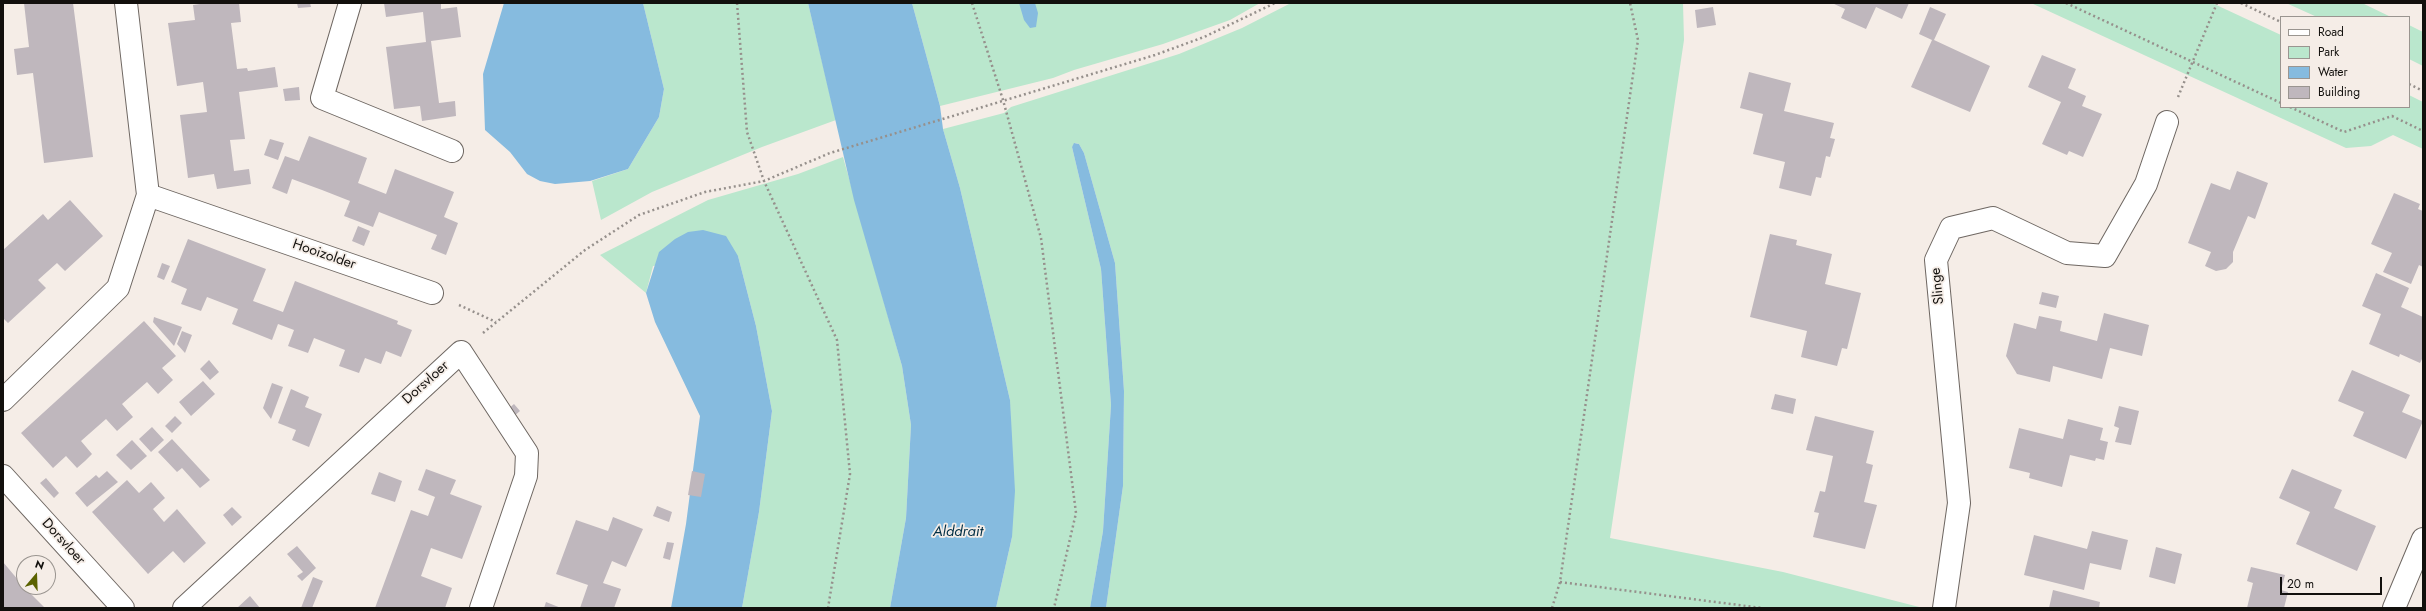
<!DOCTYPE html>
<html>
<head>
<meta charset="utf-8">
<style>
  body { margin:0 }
  #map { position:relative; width:2426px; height:611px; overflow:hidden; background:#f5ede7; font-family:Jost,sans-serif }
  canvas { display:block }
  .frame { position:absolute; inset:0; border:4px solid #12100d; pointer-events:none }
  .legend { position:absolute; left:2280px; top:16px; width:130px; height:92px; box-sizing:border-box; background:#f5ede7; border:1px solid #9a9590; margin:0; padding:5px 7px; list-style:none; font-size:12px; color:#12100d }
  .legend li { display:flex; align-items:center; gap:8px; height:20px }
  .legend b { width:20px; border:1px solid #9a9590 }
  .north { position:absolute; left:16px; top:555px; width:40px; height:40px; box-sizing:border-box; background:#f5ede7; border:1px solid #9a9590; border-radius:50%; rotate:19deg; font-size:11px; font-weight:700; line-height:16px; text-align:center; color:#12100d }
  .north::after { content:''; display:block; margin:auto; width:14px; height:18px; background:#5b6200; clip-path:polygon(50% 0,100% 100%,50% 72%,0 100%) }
  .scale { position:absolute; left:2280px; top:577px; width:102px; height:18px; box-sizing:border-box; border:2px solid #12100d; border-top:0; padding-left:5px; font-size:12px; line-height:14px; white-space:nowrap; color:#12100d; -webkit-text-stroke:3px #f5ede7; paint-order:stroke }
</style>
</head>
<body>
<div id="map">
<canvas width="2426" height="611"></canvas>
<div class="frame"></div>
<ul class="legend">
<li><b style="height:5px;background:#fff"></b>Road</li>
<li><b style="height:11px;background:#bae7cd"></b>Park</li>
<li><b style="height:11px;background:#86bbdf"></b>Water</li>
<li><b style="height:11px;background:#bfb7bd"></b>Building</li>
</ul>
<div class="north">N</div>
<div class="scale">20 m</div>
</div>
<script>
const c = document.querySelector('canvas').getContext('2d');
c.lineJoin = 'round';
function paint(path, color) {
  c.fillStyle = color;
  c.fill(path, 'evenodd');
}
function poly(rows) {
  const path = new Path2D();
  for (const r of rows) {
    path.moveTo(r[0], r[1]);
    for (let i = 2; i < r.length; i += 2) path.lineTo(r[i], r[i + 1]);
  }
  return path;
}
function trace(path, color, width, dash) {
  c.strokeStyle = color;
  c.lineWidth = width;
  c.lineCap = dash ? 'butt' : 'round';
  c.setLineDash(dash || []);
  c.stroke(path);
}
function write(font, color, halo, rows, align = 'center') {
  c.font = font + ' Jost,sans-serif';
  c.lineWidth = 3.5;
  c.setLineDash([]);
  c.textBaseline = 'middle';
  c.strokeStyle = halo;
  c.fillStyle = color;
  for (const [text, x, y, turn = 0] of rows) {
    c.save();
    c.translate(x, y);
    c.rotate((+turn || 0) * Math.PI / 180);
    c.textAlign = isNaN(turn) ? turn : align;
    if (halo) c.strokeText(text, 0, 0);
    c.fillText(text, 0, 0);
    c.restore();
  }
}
const green = poly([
  [643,3,808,3,836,120,762,147,652,192,601,220,592,181,628,169,659,117,664,89],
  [912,3,1260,3,1230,20,1163,44,1074,70,1053,78,940,106],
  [1291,3,1683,3,1684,40,1610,538,1783,572,1923,608,1106,608,1123,486,1124,391,1115,263,1084,153,1079,144,1075,143,1072,147,1101,269,1111,405,1103,531,1090,608,996,608,1012,537,1010,400,960,188,943,129,1004,113,1011,107,1179,54,1242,28],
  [2031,3,2212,3,2281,35,2281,107,2409,107,2409,95,2423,102,2423,149,2393,135,2371,146,2346,148],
  [2286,3,2362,3,2391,17,2317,17],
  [2409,25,2423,32,2423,66,2409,59],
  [843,157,902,366,911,425,906,518,890,608,742,608,759,512,772,411,756,326,738,256,653,266,646,293,600,255,708,200,798,174]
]);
const water = poly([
  [504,3,643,3,664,89,659,117,628,169,590,181,555,184,540,181,527,174,510,152,485,130,483,74],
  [808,3,912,3,940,106,943,129,960,188,1010,400,1015,491,1012,537,996,608,890,608,906,518,911,425,902,366,854,200],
  [1019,3,1035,3,1038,13,1036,27,1030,28,1024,20],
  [1074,143,1079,144,1084,153,1115,263,1124,391,1123,486,1106,608,1090,608,1103,531,1111,405,1101,269,1072,147],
  [703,230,726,236,738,256,756,326,772,411,759,512,742,608,671,608,686,524,700,416,655,322,646,293,659,252,675,239,688,232]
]);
const building = poly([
  [24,3,73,3,93,157,44,163,33,73,17,75,14,49,29,47],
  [207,3,239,3,241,22,231,23,237,69,247,68,248,71,275,67,278,87,239,92,245,139,230,140,234,171,249,169,251,184,217,189,214,174,188,178,180,115,207,112,203,82,177,86,168,23,195,20,193,5],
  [297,3,310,3,311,7,298,8],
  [384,3,441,3,441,9,457,7,461,37,431,41,439,103,455,101,456,116,422,121,420,106,394,109,386,47,426,42,423,12,386,17],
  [1832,3,1909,3,1902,19,1876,7,1866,29,1841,18,1845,9],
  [1713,7,1716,25,1697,28,1695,10],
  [1930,7,1946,14,1934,40,1990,66,1970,112,1911,87,1932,40,1919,34],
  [2042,55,2076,69,2068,88,2086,96,2082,106,2102,114,2083,157,2069,151,2067,155,2042,144,2061,102,2028,87],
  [1749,72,1791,83,1784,111,1834,123,1830,138,1835,139,1830,157,1826,156,1821,178,1816,177,1811,196,1779,188,1785,162,1753,154,1763,114,1740,108],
  [299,87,300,100,285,101,283,89],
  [309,136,367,158,358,183,386,194,395,169,454,192,444,217,458,223,446,255,431,249,437,235,379,212,373,227,344,216,350,201,322,190,292,179,287,194,272,188,285,156,299,161],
  [270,139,284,143,278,160,264,155],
  [2237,171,2268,183,2255,219,2248,216,2233,252,2233,262,2226,269,2216,271,2205,266,2211,252,2188,243,2211,183,2230,190],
  [2394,193,2420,204,2418,209,2423,211,2423,267,2419,265,2411,284,2383,272,2392,253,2371,244],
  [70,200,103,236,65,271,57,263,38,280,46,288,8,323,3,318,3,250,43,214,48,220],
  [358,226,370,231,364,246,352,241],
  [1770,234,1797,240,1796,245,1832,254,1825,284,1861,293,1847,349,1842,348,1837,366,1801,357,1807,331,1750,317],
  [188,239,266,269,253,301,283,312,295,281,398,321,397,324,412,330,401,357,386,351,381,364,365,358,359,373,339,366,345,350,314,338,308,353,288,346,294,330,278,324,272,340,232,324,238,309,207,297,201,311,181,304,187,289,171,282],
  [162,263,170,266,164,280,157,277],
  [2376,273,2409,288,2401,307,2423,317,2423,357,2420,363,2400,354,2399,357,2369,344,2381,314,2362,306],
  [2042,292,2059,296,2056,308,2039,304],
  [2104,313,2149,325,2142,356,2110,348,2102,379,2053,366,2050,382,2017,374,2006,356,2014,323,2036,329,2039,316,2062,321,2060,331,2097,341],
  [154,317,182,327,174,346,153,322],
  [144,321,176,356,162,368,173,380,158,394,147,382,122,404,133,417,117,431,106,419,81,441,92,454,85,461,77,468,66,456,53,468,21,433],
  [182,331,192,335,185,353,177,344],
  [209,360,219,372,210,380,200,369],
  [2352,370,2410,395,2402,412,2423,421,2406,459,2353,436,2364,412,2338,401],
  [203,381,215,394,191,416,179,402],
  [272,383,283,387,271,419,263,408],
  [291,389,309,397,305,407,322,414,309,447,292,440,296,430,278,423],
  [1775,394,1796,399,1793,414,1771,409],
  [514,404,520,411,513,417,507,410],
  [2119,406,2139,411,2131,445,2115,442,2119,428,2114,426],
  [175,416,182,423,172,433,165,426],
  [1815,416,1874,431,1866,463,1873,465,1864,502,1877,505,1865,549,1813,537,1819,513,1814,512,1820,491,1825,492,1833,456,1806,450],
  [2068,419,2103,428,2100,440,2108,442,2104,460,2096,458,2095,461,2070,455,2062,487,2029,478,2030,473,2009,468,2019,428,2063,439],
  [152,427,164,440,151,452,139,439],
  [172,439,210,480,200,488,182,468,177,472,158,452],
  [132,440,147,456,131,470,116,455],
  [426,469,456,480,450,494,482,506,462,559,431,548,421,576,452,588,445,608,375,608,411,510,428,516,435,497,418,490],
  [2292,469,2342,490,2334,508,2376,526,2357,571,2296,544,2310,512,2279,498],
  [107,471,118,482,87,507,75,493,96,475,99,478],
  [692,471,705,474,701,497,688,495],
  [379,472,402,481,395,502,371,494],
  [46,478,59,493,54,498,40,483],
  [127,480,139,493,151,482,165,498,153,509,164,522,177,509,206,543,184,563,173,551,148,574,92,512],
  [657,506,672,512,669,522,653,516],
  [232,507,242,517,232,526,223,515],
  [613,517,643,529,626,567,612,561,603,583,621,589,614,608,580,608,588,585,556,574,576,520,608,531],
  [2092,531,2128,540,2121,570,2090,563,2084,590,2024,575,2034,535,2087,549],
  [667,542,674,543,670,560,663,558],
  [297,546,316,568,302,581,297,576,303,572,287,554],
  [2156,547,2182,554,2175,584,2149,577],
  [3,562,24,587,45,608,3,608],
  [2251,567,2285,575,2281,590,2288,592,2284,608,2247,608,2253,583,2247,581],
  [313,577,323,581,312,608,301,608],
  [2053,590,2100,602,2099,608,2049,608],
  [250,596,260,608,237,608],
  [546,602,561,608,544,608]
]);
const path = poly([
  [737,3,747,132,764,181,837,340,850,474,828,608],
  [972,3,1003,100,1041,238,1076,513,1054,608],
  [2066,3,2281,103],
  [2241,3,2281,22],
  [2409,84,2423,91],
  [2178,97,2217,3],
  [2290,107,2344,132,2392,116,2423,131],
  [459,305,496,322],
  [483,333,585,250,639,215,705,192,764,181,830,153,1155,55,1204,37,1275,3],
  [1560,582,1762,608],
  [1552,608,1560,582,1638,40,1630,3]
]);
const street = poly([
  [350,3,322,98,452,151],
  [148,195,432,293],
  [3,400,118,288,148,195,126,3],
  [3,476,123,608],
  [184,608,461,352,527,453,526,476,481,608],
  [1944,608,1959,503,1936,260,1951,228,1993,218,2067,253,2105,256,2146,184,2167,122],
  [2394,608,2423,539]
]);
const streetNames = [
  ["Hooizolder",324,255,19],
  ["Slinge",1938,286,-96],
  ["Dorsvloer",426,383,-42],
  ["Dorsvloer",63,542,48]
];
const waterNames = [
  ["Alddrait",958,532]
];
paint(green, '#bae7cd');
paint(water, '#86bbdf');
paint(building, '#bfb7bd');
trace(street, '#6e6762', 24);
trace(path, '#96908c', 2.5, [2, 3]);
trace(street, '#fff', 22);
write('14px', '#12100d', '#f5ede7', streetNames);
write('italic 15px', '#002e45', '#f5ede7', waterNames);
</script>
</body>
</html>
